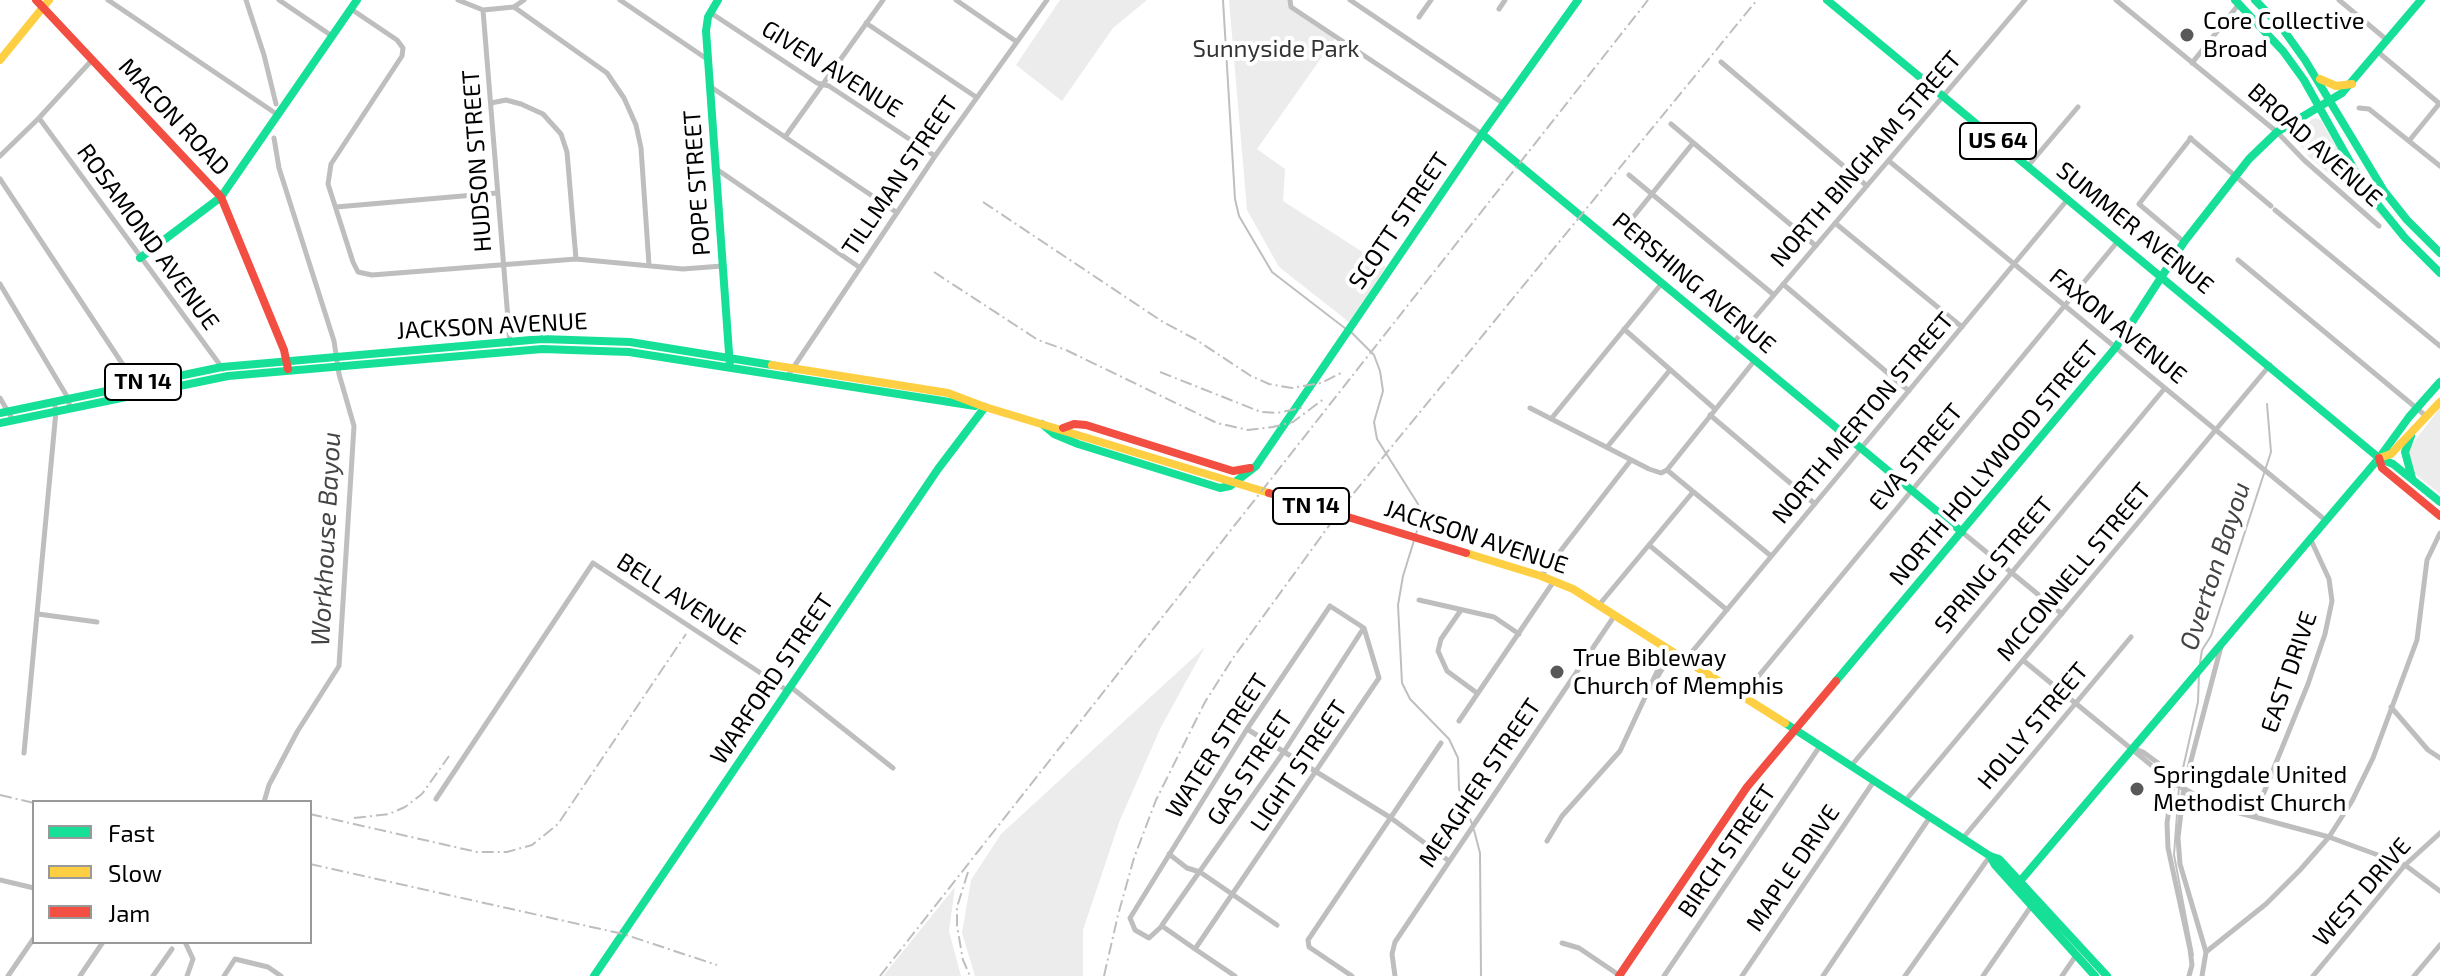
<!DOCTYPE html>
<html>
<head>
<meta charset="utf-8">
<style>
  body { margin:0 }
  #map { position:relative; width:2440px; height:976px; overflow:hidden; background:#fff; font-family:"Exo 2",sans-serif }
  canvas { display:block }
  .legend { position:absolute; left:32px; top:800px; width:280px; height:144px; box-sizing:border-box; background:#fff; border:2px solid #999; margin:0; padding:10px 14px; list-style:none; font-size:24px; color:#000 }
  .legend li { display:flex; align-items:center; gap:16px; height:40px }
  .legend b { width:40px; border:2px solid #999 }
</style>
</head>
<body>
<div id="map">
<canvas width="2440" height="976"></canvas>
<ul class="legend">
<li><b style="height:10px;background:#16e098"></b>Fast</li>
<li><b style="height:10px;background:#ffcf43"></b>Slow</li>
<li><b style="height:10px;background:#f24e42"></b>Jam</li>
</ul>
</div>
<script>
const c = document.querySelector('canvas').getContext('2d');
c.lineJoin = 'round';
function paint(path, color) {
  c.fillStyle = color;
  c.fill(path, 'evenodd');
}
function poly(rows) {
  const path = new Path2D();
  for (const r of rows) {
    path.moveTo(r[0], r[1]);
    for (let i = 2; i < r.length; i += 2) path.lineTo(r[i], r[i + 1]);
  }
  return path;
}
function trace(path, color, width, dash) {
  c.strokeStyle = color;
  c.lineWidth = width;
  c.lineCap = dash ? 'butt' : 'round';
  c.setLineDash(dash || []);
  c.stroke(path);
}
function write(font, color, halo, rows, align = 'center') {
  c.font = font + ' "Exo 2",sans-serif';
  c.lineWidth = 8;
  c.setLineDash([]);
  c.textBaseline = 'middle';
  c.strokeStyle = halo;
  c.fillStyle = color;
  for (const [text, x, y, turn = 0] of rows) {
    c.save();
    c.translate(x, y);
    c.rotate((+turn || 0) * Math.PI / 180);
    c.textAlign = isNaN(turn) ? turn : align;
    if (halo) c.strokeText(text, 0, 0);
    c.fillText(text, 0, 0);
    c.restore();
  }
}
const green = poly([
  [1060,0,1147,0,1113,28,1062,101,1016,65],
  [1229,0,1290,0,1291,7,1336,37,1257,149,1285,169,1283,201,1386,267,1349,322,1279,267,1247,210],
  [2315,118,2321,120,2337,149,2324,121,2366,194,2386,222,2370,205,2343,162,2347,173,2343,175,2338,172,2328,173,2309,157,2294,138,2296,135,2288,133],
  [2440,408,2440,494,2413,472,2408,464,2409,448],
  [1205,647,1161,727,1120,820,1083,930,1083,976,975,976,962,933,971,880,1001,834],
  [955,887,949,931,961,976,883,976]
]);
const stream = poly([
  [1223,0,1235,199,1239,216,1272,272,1346,329],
  [1351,332,1374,355,1380,371,1383,391,1374,422,1377,439,1418,504,1421,518,1403,576,1398,605,1402,683,1410,699,1449,739,1458,758,1459,789,1472,824],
  [2200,663,2202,650,2211,636,2271,452,2267,404],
  [2181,777,2198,702,2199,673],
  [2179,787,2174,855,2193,955],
  [1474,830,1480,853,1481,976]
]);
const canal = poly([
  [246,0,264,55,276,104],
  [264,802,269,785,297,732,339,666,354,426,339,374,334,341,279,168,274,138],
  [185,942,193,959,187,976]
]);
const street = poly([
  [108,0,278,115],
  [279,0,332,36],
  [458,0,483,10,514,7,524,0],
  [620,0,707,59],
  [956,0,1017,42],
  [1290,0,1291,7,1482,134],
  [1350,0,1504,104],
  [2116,0,2277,132,2304,160,2379,226],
  [2339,0,2387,40],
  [514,7,607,73,624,98,636,125,641,148,649,265],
  [351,9,397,40,403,48,402,56,331,164,328,184,353,262,358,272,372,275,576,259,683,269,722,266],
  [1499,9,1505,0],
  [483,10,510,344],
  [711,13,817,83,829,86,935,156],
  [1419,17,1431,0],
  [866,23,976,97],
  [2378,52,2440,104],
  [1721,62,1867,186],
  [2192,63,2239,4],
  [711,87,896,212],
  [491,103,506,100,521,104,543,114,561,134,567,152,576,259],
  [2359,108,2369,109,2440,166],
  [39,118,223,369],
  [1671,124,1816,246],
  [785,137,883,0],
  [2190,138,2271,206],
  [2409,141,2439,104],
  [0,156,39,118,92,60],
  [1889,161,2324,519],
  [2028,166,2078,107],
  [715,168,859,267],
  [1629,175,1774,295],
  [0,179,141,392],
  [336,207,497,193],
  [2275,210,2440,346],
  [1630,221,1693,143],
  [1835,223,1962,327],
  [2184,242,2139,204,2191,138],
  [2238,260,2426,416],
  [0,284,68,398,70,408],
  [1783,284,1909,391],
  [1624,329,1715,409],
  [1734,342,2025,0],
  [787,377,935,156,1047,0],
  [0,398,13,420],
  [1530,408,1649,469,1661,473,1667,470,1771,556],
  [1710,415,1815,504],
  [1551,419,1662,283],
  [1608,446,1670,370],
  [1667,470,1755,360],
  [1962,532,2062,614],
  [1649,545,1727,610],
  [1541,576,1631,460],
  [1419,600,1494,617,1519,634],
  [1599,605,1693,492],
  [1461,610,1441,639,1438,651,1447,671,1477,693],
  [38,614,97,622],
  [1686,659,2068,199],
  [2024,661,2173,783,2221,808,2329,837,2405,865,2440,891],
  [1652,686,1673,651],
  [792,688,893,768],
  [1742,696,2118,241],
  [2391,707,2428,750,2440,758],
  [1459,721,1554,581],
  [1247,729,1391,818,1449,861],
  [2132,748,2143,752,2181,780,2184,786],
  [24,753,56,411,54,401],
  [1851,766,2165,388],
  [2173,783,2167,823,2168,848,2190,949,2192,965,2189,976],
  [436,799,593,563,788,691],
  [1905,801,2270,365],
  [2254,817,2308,684,2325,634,2332,601,2329,579,2310,538],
  [1963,838,2131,637],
  [1547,841,1562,816,1620,751,1668,648],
  [1169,854,1187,868,1200,872,1277,925],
  [0,880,34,888],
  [1162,925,1285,750,1363,629],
  [1562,943,1579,948,1619,975],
  [1195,949,1379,678,1364,628,1330,606,1247,729,1130,918,1135,930,1149,938,1162,926,1195,949,1235,976],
  [2206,952,2266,904,2300,870,2329,837,2352,801,2373,758,2417,640,2427,560,2440,533],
  [8,976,34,938],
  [80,976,103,942],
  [153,976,172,949],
  [224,976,235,959,268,967,281,976],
  [1352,976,1309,947,1308,940,1441,743],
  [1395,976,1392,954,1395,942,1615,615],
  [1664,976,1820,746],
  [1742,976,1874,781],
  [1823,976,1930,817],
  [1905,976,1990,856],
  [1983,976,2034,902],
  [2062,976,2077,954],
  [2202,976,2206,952,2180,864,2178,838,2184,787,2222,643],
  [2313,976,2405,865,2440,833],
  [2414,976,2440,945]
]);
const fast = poly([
  [718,0,708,17,706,31,730,367],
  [1827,0,2379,458,2393,464,2440,502],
  [2235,0,2283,51,2304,80,2355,171,2379,206,2405,238,2440,273],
  [2255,0,2282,28,2305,60,2384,191,2407,220,2440,253],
  [1482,134,1962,532],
  [140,258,221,197,357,0],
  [0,413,222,367,542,339,630,342,772,365],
  [0,423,228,376,542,349,629,352,975,406],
  [1042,424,1054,434,1078,444,1220,488,1230,486,1256,466],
  [2411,436,2405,452,2412,478],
  [1256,466,1482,134,1578,0],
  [1836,681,2116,347,2184,242,2249,159,2277,132,2342,93,2421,0],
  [1785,723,1990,856,1999,859,2107,976],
  [1990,856,1995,865,2095,976],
  [2016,886,2379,458,2409,417,2440,382],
  [594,976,938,469,985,407]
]);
const slow = poly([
  [0,60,49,0],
  [2320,79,2336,86,2352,84],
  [772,365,948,393,985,407,1269,493],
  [2379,458,2391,454,2440,402],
  [1466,553,1541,576,1573,589,1785,723]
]);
const jam = poly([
  [36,0,221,197,284,350,288,369],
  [1063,428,1074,424,1086,425,1233,471,1250,468],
  [2379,458,2382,468,2440,516],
  [1269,493,1466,553],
  [1619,976,1747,787,1836,681]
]);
const rail = poly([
  [983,202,1163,322,1195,339,1251,376,1269,384,1292,388,1321,383,1343,372],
  [934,272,1038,340,1066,350,1217,423,1248,430,1273,427,1293,422,1325,398],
  [1160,372,1261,412,1277,413,1305,407],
  [0,795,34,803],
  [310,814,477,852,507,852,532,845,558,824,686,634],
  [354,818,389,814,405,807,422,794,449,756],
  [310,864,623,934,717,965],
  [968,872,957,907,957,926,963,960,970,976],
  [880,976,1648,0],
  [1104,976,1118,915,1134,858,1156,800,1205,702,1233,658,1344,505,1757,0]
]);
const markers = [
  [2187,35,8,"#595959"],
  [1557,672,8,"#595959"],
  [2137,789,8,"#595959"]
];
const shields = [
  [1998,141,76],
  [143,382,76],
  [1311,506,76]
];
const shieldNames = [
  ["US 64",1998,141],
  ["TN 14",143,382],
  ["TN 14",1311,506]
];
const poiNames = [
  ["Core Collective",2203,21],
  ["Broad",2203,49],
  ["True Bibleway",1573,658],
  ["Church of Memphis",1573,686],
  ["Springdale United",2153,775],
  ["Methodist Church",2153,803]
];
const parkNames = [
  ["Sunnyside Park",1276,49]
];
const streetNames = [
  ["GIVEN AVENUE",832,69,32],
  ["MACON ROAD",174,117,47],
  ["BROAD AVENUE",2315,145,42],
  ["NORTH BINGHAM STREET",1866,159,-49],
  ["HUDSON STREET",477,161,-94],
  ["TILLMAN STREET",900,176,-56],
  ["POPE STREET",697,183,-94],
  ["SCOTT STREET",1399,221,-56],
  ["SUMMER AVENUE",2135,228,39],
  ["ROSAMOND AVENUE",148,237,54],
  ["PERSHING AVENUE",1694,283,40],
  ["JACKSON AVENUE",492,326,-3],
  ["FAXON AVENUE",2118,326,39],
  ["NORTH MERTON STREET",1863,418,-50],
  ["EVA STREET",1916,457,-50],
  ["NORTH HOLLYWOOD STREET",1994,463,-50],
  ["JACKSON AVENUE",1476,537,18],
  ["SPRING STREET",1994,565,-50],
  ["MCCONNELL STREET",2074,572,-50],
  ["BELL AVENUE",681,599,33],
  ["EAST DRIVE",2289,672,-71],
  ["WARFORD STREET",772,679,-56],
  ["HOLLY STREET",2033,726,-50],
  ["WATER STREET",1217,746,-57],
  ["LIGHT STREET",1299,766,-56],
  ["GAS STREET",1250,768,-56],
  ["MEAGHER STREET",1480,783,-56],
  ["BIRCH STREET",1727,851,-56],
  ["MAPLE DRIVE",1793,868,-56],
  ["WEST DRIVE",2362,892,-49]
];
const waterNames = [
  ["Workhouse Bayou",326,539,-87],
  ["Overton Bayou",2215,566,-72]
];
paint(green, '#ececec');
trace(stream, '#bfbfbf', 2);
trace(canal, '#bfbfbf', 5);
trace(street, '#bebebe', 5);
trace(fast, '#16e098', 8);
trace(slow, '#ffcf43', 8);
trace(jam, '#f24e42', 8);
trace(rail, '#bebebe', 2, [12, 4, 2, 4]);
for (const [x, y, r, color] of markers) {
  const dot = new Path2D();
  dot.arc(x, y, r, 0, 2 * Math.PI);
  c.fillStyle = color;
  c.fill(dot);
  trace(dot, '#fff', 3);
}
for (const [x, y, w] of shields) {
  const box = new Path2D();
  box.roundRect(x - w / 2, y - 18, w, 36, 6);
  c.fillStyle = '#fff';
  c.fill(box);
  trace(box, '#000', 2);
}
write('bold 22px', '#000', null, shieldNames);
write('24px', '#000', '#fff', poiNames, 'left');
write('24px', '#333', '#fff', parkNames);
write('24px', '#000', '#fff', streetNames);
write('italic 26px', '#444', '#fff', waterNames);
</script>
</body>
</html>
